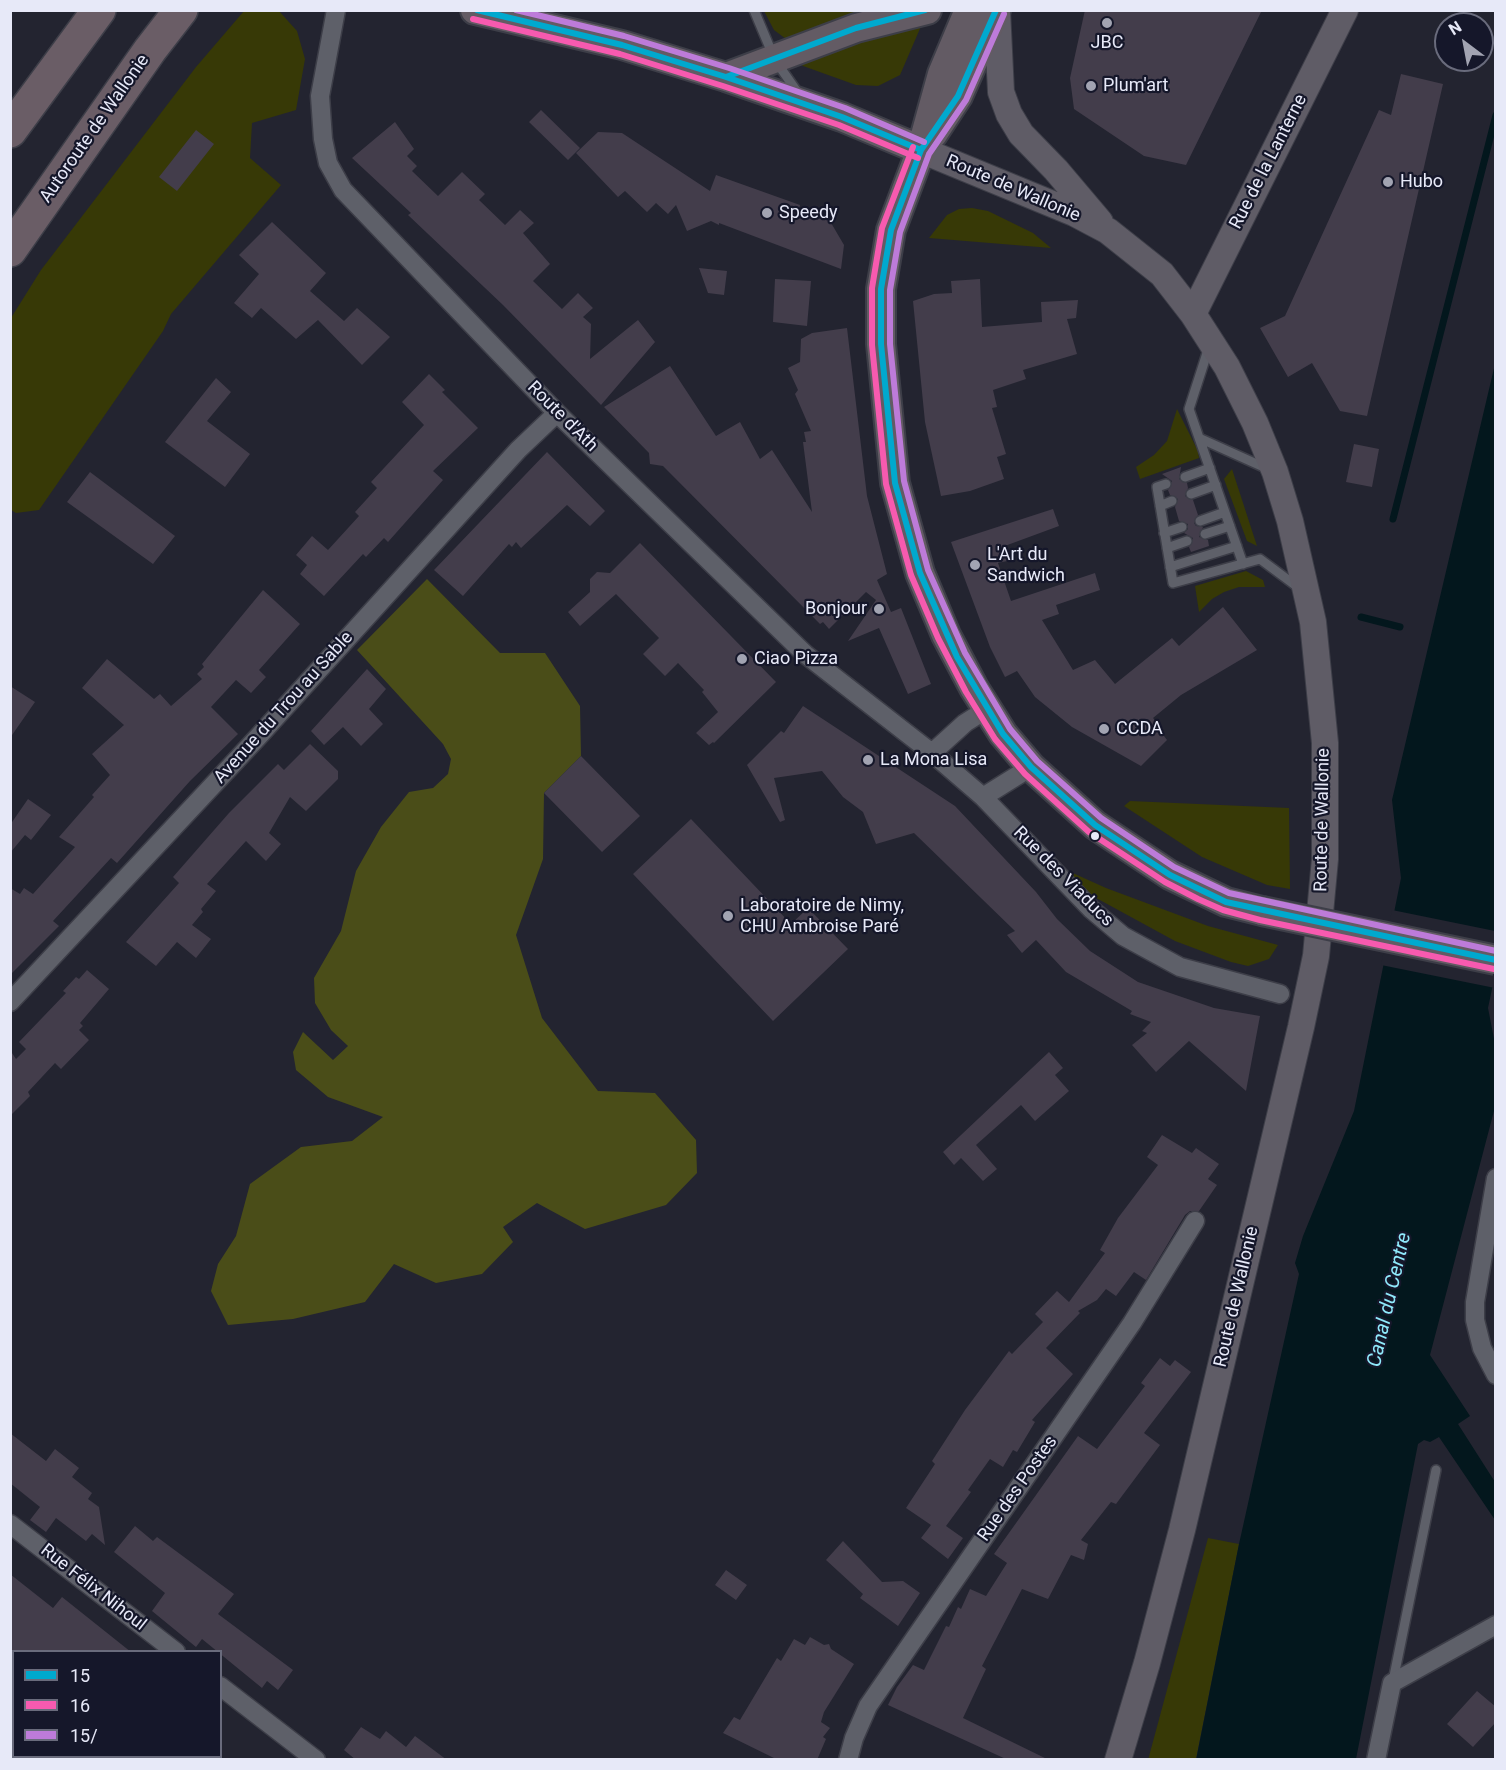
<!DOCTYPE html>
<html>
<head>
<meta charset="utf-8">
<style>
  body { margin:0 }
  #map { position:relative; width:1506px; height:1770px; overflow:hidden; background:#232430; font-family:Roboto,sans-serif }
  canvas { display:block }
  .frame { position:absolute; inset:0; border:12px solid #e7e9f8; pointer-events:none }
  .legend { position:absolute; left:12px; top:1650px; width:210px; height:108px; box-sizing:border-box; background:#15172a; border:2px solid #696b7c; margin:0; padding:8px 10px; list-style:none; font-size:18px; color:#e7e9f8 }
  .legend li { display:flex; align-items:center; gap:12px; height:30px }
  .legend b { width:30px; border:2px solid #696b7c }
  .north { position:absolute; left:1434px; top:12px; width:60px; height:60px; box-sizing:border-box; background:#15172a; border:2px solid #696b7c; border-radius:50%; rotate:328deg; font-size:16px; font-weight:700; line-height:24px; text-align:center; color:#e7e9f8 }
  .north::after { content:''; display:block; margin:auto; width:21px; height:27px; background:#a2a4b2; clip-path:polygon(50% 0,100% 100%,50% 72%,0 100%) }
</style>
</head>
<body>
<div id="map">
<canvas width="1506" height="1770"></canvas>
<div class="frame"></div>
<ul class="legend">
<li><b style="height:8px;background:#00a9ce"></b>15</li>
<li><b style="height:8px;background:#f75aaf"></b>16</li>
<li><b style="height:8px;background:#bd7bd9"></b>15/</li>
</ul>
<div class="north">N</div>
</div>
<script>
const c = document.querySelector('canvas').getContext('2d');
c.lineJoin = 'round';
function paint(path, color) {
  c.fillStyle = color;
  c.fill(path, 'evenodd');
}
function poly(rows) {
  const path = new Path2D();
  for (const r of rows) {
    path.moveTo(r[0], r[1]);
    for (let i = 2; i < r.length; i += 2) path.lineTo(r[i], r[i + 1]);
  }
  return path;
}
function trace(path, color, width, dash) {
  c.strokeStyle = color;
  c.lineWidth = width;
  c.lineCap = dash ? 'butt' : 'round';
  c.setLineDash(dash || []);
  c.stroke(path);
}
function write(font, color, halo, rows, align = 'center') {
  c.font = font + ' Roboto,sans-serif';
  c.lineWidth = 4.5;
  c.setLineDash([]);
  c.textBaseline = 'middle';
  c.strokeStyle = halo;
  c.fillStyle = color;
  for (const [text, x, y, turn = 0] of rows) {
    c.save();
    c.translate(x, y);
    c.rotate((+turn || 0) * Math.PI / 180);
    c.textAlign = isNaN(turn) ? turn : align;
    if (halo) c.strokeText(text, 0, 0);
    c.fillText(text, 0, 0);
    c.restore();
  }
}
const green = poly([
  [244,11,279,11,297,31,305,59,296,110,252,123,250,158,281,185,171,314,163,331,39,510,16,513,11,510,11,318,41,270,196,67],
  [764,11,893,11,790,42,774,30],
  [922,24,900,75,878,86,856,85,803,66,795,60],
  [972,208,988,211,1033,233,1051,248,929,238,947,215,959,209],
  [1177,409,1198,451,1199,458,1140,479,1136,467,1154,455,1167,441],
  [1232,469,1257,546,1247,541,1224,479],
  [1246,571,1263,580,1265,587,1239,587,1224,592,1212,599,1199,612,1195,586],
  [1130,801,1289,808,1290,889,1267,885,1202,857,1124,806],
  [1055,865,1106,888,1208,926,1278,945,1269,959,1248,966,1231,962,1175,941,1076,887],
  [1208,1538,1239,1544,1196,1759,1148,1760]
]);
const forest = poly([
  [427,579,500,653,545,653,580,706,581,756,544,793,543,859,516,935,542,1018,598,1091,655,1093,696,1140,697,1173,666,1205,585,1229,537,1203,503,1227,513,1242,482,1274,436,1283,394,1264,365,1302,293,1319,228,1325,211,1291,218,1264,236,1236,250,1184,301,1147,352,1141,383,1117,328,1097,296,1070,293,1052,303,1032,333,1060,348,1046,331,1030,315,1003,314,978,341,931,356,871,381,827,409,792,433,788,448,774,451,759,443,744,357,650]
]);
const water = poly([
  [1495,364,1496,970,1488,1008,1495,1044,1495,1107,1430,1355,1470,1416,1458,1424,1495,1482,1495,1520,1439,1437,1430,1442,1424,1440,1418,1444,1356,1759,1196,1760,1239,1544,1299,1274,1295,1263,1303,1236,1354,1111,1401,878,1392,800]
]);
const pier = poly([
  [1392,910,1495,931,1495,988,1381,965]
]);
const stream = poly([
  [1393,519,1496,115],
  [1361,617,1400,627]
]);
const building = poly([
  [1085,10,1262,10,1186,165,1144,156,1074,109,1070,78],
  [1401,74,1443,84,1367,416,1340,411,1312,363,1288,377,1260,328,1285,316,1379,110,1391,115],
  [541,110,580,148,568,160,529,122],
  [395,122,414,149,407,156,417,166,412,171,438,196,462,172,485,194,479,200,505,225,520,210,534,223,523,233,550,264,533,281,562,309,578,293,593,308,583,317,591,324,590,359,638,320,655,342,601,405,503,305,408,215,411,213,352,158],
  [196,130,214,144,177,191,159,177],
  [598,132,622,133,710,191,716,175,800,205,797,215,827,216,844,245,841,269,719,223,719,225,711,221,687,231,676,205,668,214,656,203,647,212,625,191,618,197,576,153],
  [272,222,326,273,310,291,344,321,357,308,390,337,362,365,318,320,296,339,261,308,252,318,234,303,259,274,239,255],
  [699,268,727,271,724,295,708,293],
  [775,279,811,281,807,326,773,322],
  [980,279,982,327,1042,322,1041,302,1078,300,1076,318,1067,319,1077,354,1023,370,1026,379,993,390,997,407,992,408,1006,454,997,457,1004,479,970,491,941,496,925,422,913,301,934,294,952,293,951,281],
  [847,328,867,496,887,574,877,580,891,612,901,608,931,684,908,694,879,628,848,641,876,600,866,592,829,629,823,622,820,624,663,466,650,464,649,453,604,407,670,366,716,436,740,422,760,459,772,450,812,512,803,442,806,442,804,432,811,431,795,394,798,390,788,368,800,362,801,339,812,333],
  [429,374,445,390,442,392,478,428,433,471,443,480,388,542,384,538,366,557,363,554,324,596,300,574,307,565,296,555,312,536,328,550,359,516,355,512,377,488,371,482,424,425,402,402],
  [216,378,231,392,207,421,250,454,225,487,165,442],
  [1354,444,1379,449,1372,487,1346,482],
  [547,452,605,511,590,526,567,505,521,548,516,542,512,547,509,544,463,596,434,570],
  [1181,467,1179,479,1187,483,1188,488,1185,496,1193,500,1198,515,1194,523,1196,526,1203,527,1199,537,1208,540,1209,546,1191,552,1189,547,1193,538,1184,533,1188,529,1188,524,1179,521,1175,507,1178,499,1170,495,1168,490,1172,481,1162,474],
  [90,472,175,536,153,564,67,502],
  [1053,509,1059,526,1002,547,1007,561,998,563,1011,601,1095,573,1100,590,1056,605,1059,614,1042,620,1073,670,1095,660,1115,684,1172,638,1179,646,1223,607,1257,650,1181,695,1153,718,1163,729,1161,732,1167,740,1141,766,1072,727,1035,697,1017,671,1005,677,990,647,951,542],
  [640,543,776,682,714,743,713,742,709,745,696,733,718,712,702,692,704,690,678,663,665,676,643,654,659,638,616,594,580,626,568,612,590,592,590,579,597,572,610,573],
  [263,590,300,624,259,670,266,677,251,693,236,680,211,707,238,734,190,781,117,863,111,858,53,921,59,926,10,975,10,888,20,894,24,888,33,894,75,847,59,837,94,797,92,795,110,775,92,754,124,725,82,688,107,659,154,699,160,694,171,706,202,679,197,674,204,667,202,664],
  [367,669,386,689,369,709,383,724,361,746,343,727,324,745,311,731],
  [10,686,35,702,10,738],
  [803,706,955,806,1036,892,1057,919,1090,951,1138,982,1214,1008,1260,1016,1246,1091,1189,1041,1156,1072,1132,1045,1147,1033,1142,1031,1151,1022,1130,1014,1132,1011,1066,972,1036,940,1022,953,1007,935,1015,931,914,833,876,844,863,812,843,797,822,771,774,778,785,820,780,822,747,765,781,731,784,733],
  [310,744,338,771,338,779,306,811,290,797,269,833,281,844,266,861,246,841,207,884,216,891,201,909,203,912,192,925,211,939,196,958,177,942,156,966,126,942,179,883,173,877,229,813,278,764,284,770],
  [581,756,640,816,602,852,544,793],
  [28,799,51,815,31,840,25,835,10,853,10,825],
  [691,819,791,924,808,908,848,949,773,1021,633,874],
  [87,970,109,989,80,1023,83,1026,79,1030,89,1040,61,1069,55,1063,28,1092,30,1096,10,1116,10,1050,16,1059,26,1049,19,1042,66,993,63,991,76,977,79,979],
  [1049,1052,1063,1068,1055,1075,1069,1091,1035,1121,1021,1105,976,1145,997,1169,983,1181,961,1158,954,1165,943,1152],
  [1162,1135,1192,1153,1196,1148,1219,1164,1208,1179,1217,1185,1199,1211,1190,1211,1185,1215,1146,1280,1134,1272,1116,1296,1106,1289,1097,1300,1078,1311,1080,1313,1046,1348,1073,1374,1032,1420,1035,1422,1017,1452,1013,1450,1003,1467,990,1459,968,1490,971,1492,946,1526,963,1538,948,1559,921,1538,931,1525,906,1508,935,1464,932,1461,965,1410,1009,1351,1012,1354,1043,1322,1035,1314,1057,1291,1069,1302,1105,1253,1100,1250,1118,1218,1158,1165,1147,1157],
  [1160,1358,1170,1366,1175,1360,1191,1372,1144,1433,1160,1445,1116,1504,1111,1502,1081,1540,1088,1544,1084,1560,1071,1555,1048,1599,1022,1589,982,1666,986,1669,963,1718,1049,1760,1008,1760,888,1705,897,1687,913,1665,924,1670,946,1626,949,1627,958,1607,961,1609,970,1589,986,1596,1007,1563,994,1554,1078,1436,1097,1449,1145,1386,1141,1383],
  [10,1433,46,1461,55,1449,79,1468,72,1477,92,1493,88,1499,99,1507,105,1545,92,1534,86,1541,56,1518,46,1532,30,1520,40,1507,10,1483],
  [135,1526,153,1541,157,1537,234,1594,218,1614,293,1670,278,1690,267,1681,262,1688,202,1639,196,1647,152,1611,165,1593,114,1552],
  [843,1541,882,1582,903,1581,920,1593,898,1626,860,1598,863,1594,826,1560],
  [726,1570,747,1585,736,1600,715,1585],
  [10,1574,53,1608,62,1597,131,1652,10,1652],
  [810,1637,824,1645,829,1644,831,1649,854,1664,824,1712,821,1722,830,1728,823,1737,826,1739,817,1760,778,1760,723,1733,734,1717,740,1720,777,1658,781,1661,794,1639,805,1645],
  [1477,1691,1496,1707,1496,1722,1473,1747,1447,1724],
  [361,1727,380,1739,386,1731,406,1747,415,1736,447,1760,356,1760,344,1750]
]);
const service = poly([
  [754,10,775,60,798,93],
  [1209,347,1189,409,1243,564],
  [1199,438,1268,469],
  [1185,477,1210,468],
  [1166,484,1157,487,1173,583,1260,559,1299,588],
  [1191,494,1216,485],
  [1160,506,1172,501],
  [1200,521,1225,512],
  [1164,533,1182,527],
  [1205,534,1230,526],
  [1167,548,1187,541],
  [1170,567,1237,546],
  [1393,1681,1436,1470]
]);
const minor = poly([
  [336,10,320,96,323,139,328,163,343,190,557,413,805,654,932,753,983,797,1091,909,1123,936,1180,967,1280,994],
  [932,753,965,723,987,709],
  [983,797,1031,767],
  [10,1002,258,737,518,450,557,413],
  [1496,1178,1475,1302,1475,1320,1482,1348,1496,1375],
  [10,1524,176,1652],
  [220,1686,316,1760],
  [848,1760,854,1738,868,1706,1132,1323,1195,1221],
  [1376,1760,1392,1683,1496,1625]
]);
const secondary = poly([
  [997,10,1001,92,1009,114,1021,134,1056,170,1100,222],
  [921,150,1074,213,1108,231,1162,274,1193,314,1227,367,1255,423,1275,472,1290,521,1313,622,1325,743,1325,859,1316,956,1301,1027,1182,1530,1147,1663,1118,1760],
  [1193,314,1345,10]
]);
const primary = poly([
  [475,10,622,45,726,77,842,117,921,150],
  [969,10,942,74,921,150,891,230,881,289,881,344,895,483,920,573,946,635,974,688,1003,734,1031,767,1095,825,1170,875,1226,902,1262,911],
  [726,77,856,28,927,10],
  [933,134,958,96,996,10]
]);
const motorway = poly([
  [10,131,99,10],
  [10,250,150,50,181,10]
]);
const primaryBridge = poly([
  [1262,911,1496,960]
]);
const bus1 = poly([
  [477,10,622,45,726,77,842,117,921,150],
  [996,10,958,96,921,150,891,230,881,289,881,344,895,483,920,573,957,657,1003,734,1031,767,1095,825,1170,875,1226,902,1496,960],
  [726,77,856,28,925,10]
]);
const bus2 = poly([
  [473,19,620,54,723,86,839,125,918,158],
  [913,147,882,228,872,288,872,345,886,484,911,575,938,638,966,692,995,739,1025,774,1089,832,1165,882,1198,899,1223,910,1260,920,1494,969]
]);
const bus3 = poly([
  [516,10,624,36,729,68,845,108,924,142],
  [1004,14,966,100,929,154,900,232,890,290,890,344,904,481,928,570,965,653,1010,729,1037,761,1101,818,1174,867,1229,893,1496,951]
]);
const markers = [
  [1107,23,6,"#a2a4b2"],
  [1091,86,6,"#a2a4b2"],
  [1388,182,6,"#a2a4b2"],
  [767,213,6,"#a2a4b2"],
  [975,565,6,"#a2a4b2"],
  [879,609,6,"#a2a4b2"],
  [742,659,6,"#a2a4b2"],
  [1104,729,6,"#a2a4b2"],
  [868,760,6,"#a2a4b2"],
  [1095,836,5,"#e7e9f8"],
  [728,916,6,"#a2a4b2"]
];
const poiNames = [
  ["JBC",1107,43,"center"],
  ["Plum'art",1103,86],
  ["Hubo",1400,182],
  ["Speedy",779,213],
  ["L'Art du",987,555],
  ["Sandwich",987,576],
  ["Bonjour",867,609,"right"],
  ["Ciao Pizza",754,659],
  ["CCDA",1116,729],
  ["La Mona Lisa",880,760],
  ["Laboratoire de Nimy,",740,906],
  ["CHU Ambroise Paré",740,927]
];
const streetNames = [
  ["Autoroute de Wallonie",95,129,-55],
  ["Rue de la Lanterne",1269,162,-63],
  ["Route de Wallonie",1013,189,23],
  ["Route d'Ath",562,417,45],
  ["Avenue du Trou au Sable",284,708,-48],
  ["Route de Wallonie",1323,820,-89],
  ["Rue des Viaducs",1063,877,45],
  ["Route de Wallonie",1237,1297,-77],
  ["Rue des Postes",1018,1489,-55],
  ["Rue Félix Nihoul",93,1588,38]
];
const waterNames = [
  ["Canal du Centre",1390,1300,-77]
];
paint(green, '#373906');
paint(forest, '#4a4d18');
paint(water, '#03171d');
paint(pier, '#232430');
trace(stream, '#03171d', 7);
paint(building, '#433d4b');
trace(service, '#3d3e48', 12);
trace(minor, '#3d3e48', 21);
trace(secondary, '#3d3e48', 28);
trace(primary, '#3d3e48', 32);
trace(motorway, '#3d3e48', 36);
trace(service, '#5e6069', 9);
trace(minor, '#5e6069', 18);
trace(secondary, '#5f5c66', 26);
trace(primary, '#635b64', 28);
trace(motorway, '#6a5d66', 33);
trace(primaryBridge, '#3d3e48', 32, []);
trace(primaryBridge, '#635b64', 28);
trace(bus1, '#00a9ce', 6);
trace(bus2, '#f75aaf', 6);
trace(bus3, '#bd7bd9', 6);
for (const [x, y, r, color] of markers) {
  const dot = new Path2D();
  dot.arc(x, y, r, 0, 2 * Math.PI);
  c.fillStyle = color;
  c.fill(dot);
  trace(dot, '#15172a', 2);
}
write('18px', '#e7e9f8', '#15172a', poiNames, 'left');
write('18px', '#e7e9f8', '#15172a', streetNames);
write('italic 20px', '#8fe9fb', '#15172a', waterNames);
</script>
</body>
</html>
